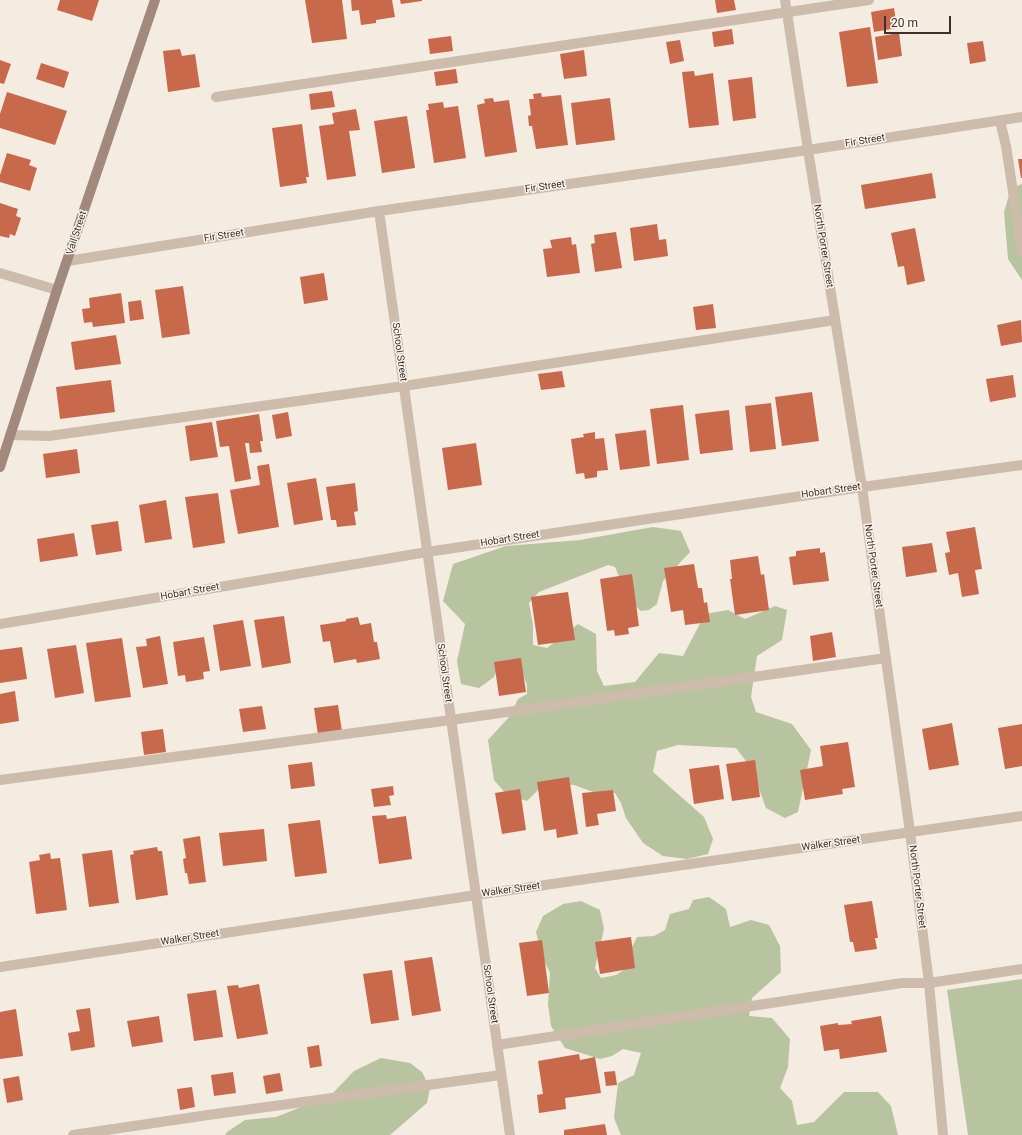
<!DOCTYPE html>
<html>
<head>
<meta charset="utf-8">
<style>
  body { margin:0 }
  #map { position:relative; width:1022px; height:1135px; overflow:hidden; background:#f4ebe1; font-family:Roboto,sans-serif }
  canvas { display:block }
  .scale { position:absolute; left:884px; top:16px; width:67px; height:18px; box-sizing:border-box; border:2px solid #3b302b; border-top:0; padding-left:5px; font-size:12px; line-height:14px; white-space:nowrap; color:#3b302b; -webkit-text-stroke:3px #fbf5ee; paint-order:stroke }
</style>
</head>
<body>
<div id="map">
<canvas width="1022" height="1135"></canvas>
<div class="scale">20 m</div>
</div>
<script>
const c = document.querySelector('canvas').getContext('2d');
c.lineJoin = 'round';
function paint(path, color) {
  c.fillStyle = color;
  c.fill(path, 'evenodd');
}
function poly(rows) {
  const path = new Path2D();
  for (const r of rows) {
    path.moveTo(r[0], r[1]);
    for (let i = 2; i < r.length; i += 2) path.lineTo(r[i], r[i + 1]);
  }
  return path;
}
function trace(path, color, width, dash) {
  c.strokeStyle = color;
  c.lineWidth = width;
  c.lineCap = dash ? 'butt' : 'round';
  c.setLineDash(dash || []);
  c.stroke(path);
}
function write(font, color, halo, rows, align = 'center') {
  c.font = font + ' Roboto,sans-serif';
  c.lineWidth = 3;
  c.setLineDash([]);
  c.textBaseline = 'middle';
  c.strokeStyle = halo;
  c.fillStyle = color;
  for (const [text, x, y, turn = 0] of rows) {
    c.save();
    c.translate(x, y);
    c.rotate((+turn || 0) * Math.PI / 180);
    c.textAlign = isNaN(turn) ? turn : align;
    if (halo) c.strokeText(text, 0, 0);
    c.fillText(text, 0, 0);
    c.restore();
  }
}
const green = poly([
  [1022,184,1022,280,1008,259,1004,212,1009,195,1017,186],
  [653,527,681,531,690,552,663,581,657,604,649,610,641,611,629,600,615,567,608,565,539,592,529,603,533,625,533,645,547,648,578,624,596,634,597,671,604,686,635,682,659,653,683,656,705,614,728,610,745,619,775,606,787,610,782,640,757,656,751,697,756,712,792,724,811,750,798,812,785,818,766,808,752,769,736,748,678,745,657,751,653,772,704,817,713,839,708,854,687,859,663,856,643,843,626,818,621,803,615,793,596,793,574,785,544,784,527,801,507,795,494,780,488,740,510,716,518,699,527,694,527,685,518,661,499,664,494,677,479,688,461,684,457,661,465,624,443,601,453,564,506,546,580,540],
  [709,897,726,909,730,927,751,920,769,925,780,946,781,972,752,998,749,1016,772,1018,790,1039,788,1067,780,1088,792,1101,797,1125,814,1122,844,1092,878,1092,891,1106,898,1135,621,1135,614,1118,618,1083,634,1075,641,1053,623,1049,612,1056,600,1059,565,1048,551,1026,548,1004,550,973,542,956,536,932,543,916,563,904,581,901,600,910,604,929,595,968,601,978,616,975,628,967,631,949,637,937,654,936,665,930,670,914,689,909,693,900],
  [1022,979,1022,1135,968,1135,947,990],
  [381,1058,410,1063,422,1072,430,1088,427,1103,390,1135,225,1135,227,1132,245,1120,276,1117,309,1104,333,1093,354,1071]
]);
const building = poly([
  [60,0,99,0,92,21,57,10],
  [305,0,342,0,347,39,312,43],
  [351,0,392,0,395,17,376,20,376,23,361,25,359,10,352,11],
  [400,0,422,0,422,1,401,4],
  [715,0,734,0,736,10,717,13],
  [894,8,897,28,874,32,871,12],
  [870,27,878,83,847,87,839,32],
  [732,29,734,44,714,47,712,32],
  [899,33,902,56,878,60,875,37],
  [451,36,453,51,430,54,428,39],
  [680,40,684,61,670,64,666,42],
  [983,41,986,61,970,64,967,43],
  [180,49,182,56,195,54,200,87,168,92,163,51],
  [584,50,587,76,564,79,560,54],
  [0,60,11,64,4,84,0,83],
  [41,63,69,72,64,88,36,79],
  [456,69,458,83,436,86,434,72],
  [694,71,695,76,713,73,719,125,689,128,682,72],
  [752,77,756,118,733,121,728,80],
  [332,91,335,107,311,110,309,94],
  [7,92,67,111,55,145,0,128,0,114],
  [541,93,542,97,561,95,568,145,536,149,532,126,529,126,528,116,531,115,529,99,534,99,533,94],
  [493,98,494,102,509,100,517,152,485,157,477,105,485,103,484,99],
  [610,98,615,140,576,145,571,103],
  [443,102,444,108,458,106,466,158,434,163,426,110,429,110,428,104],
  [356,109,360,130,349,131,356,176,327,180,319,126,334,124,332,113],
  [407,116,415,168,382,173,374,121],
  [302,124,309,177,306,177,307,183,280,187,272,128],
  [7,153,31,160,29,165,37,168,30,191,0,182,0,175],
  [1018,159,1022,159,1022,178,1021,178],
  [932,173,936,198,865,209,861,185],
  [0,203,18,209,16,216,21,218,15,236,10,234,9,238,0,236],
  [657,224,659,240,666,239,668,256,634,261,630,228],
  [915,228,925,281,907,285,904,266,898,267,891,233],
  [616,232,622,268,595,272,591,244,595,243,594,235],
  [571,237,572,245,576,244,580,273,547,277,543,249,552,248,550,240],
  [324,273,328,300,304,304,300,277],
  [183,286,190,334,162,338,155,290],
  [121,293,125,323,93,327,92,322,84,323,82,309,90,308,89,298],
  [141,300,144,319,130,321,128,302],
  [713,304,716,328,696,330,693,307],
  [1021,320,1022,342,1001,346,997,325],
  [116,335,121,364,75,370,71,342],
  [562,371,565,387,541,390,538,374],
  [1013,375,1016,397,990,402,986,379],
  [111,380,115,412,60,419,56,387],
  [812,392,819,441,782,446,775,397],
  [771,403,776,449,750,452,745,406],
  [683,405,689,460,657,464,650,409],
  [729,410,733,450,700,454,695,414],
  [288,412,292,436,276,439,272,415],
  [259,414,263,441,260,441,262,452,250,453,249,443,245,443,251,479,235,482,229,446,220,447,216,421],
  [212,422,218,457,190,461,185,426],
  [646,430,650,466,620,470,615,434],
  [595,432,595,439,604,438,608,470,597,471,597,477,585,479,584,473,576,474,571,439,584,437,583,434],
  [476,443,482,485,448,490,442,448],
  [77,449,80,473,46,478,43,454],
  [269,464,279,527,238,534,230,490,260,485,257,466],
  [316,478,323,520,294,525,287,483],
  [355,483,358,511,354,512,356,525,337,527,336,520,331,520,326,487],
  [218,493,225,543,193,548,185,497],
  [166,500,172,539,145,543,139,505],
  [118,521,122,551,96,555,91,525],
  [975,527,982,569,975,570,979,594,962,597,958,573,949,575,945,553,950,552,946,532],
  [74,533,78,556,40,562,37,539],
  [932,543,937,572,906,577,902,547],
  [820,548,820,553,825,552,829,581,793,585,789,557,796,556,796,551],
  [758,556,761,575,764,574,769,610,735,615,730,579,732,579,730,560],
  [694,564,698,588,702,588,704,603,707,602,710,622,685,625,683,610,671,612,664,568],
  [632,574,639,626,628,628,629,634,615,636,614,630,607,631,600,579],
  [568,592,575,640,538,645,531,597],
  [284,616,291,663,262,668,254,620],
  [358,617,360,625,371,623,374,642,377,642,380,659,357,663,356,659,334,663,330,641,323,642,320,625,346,621,346,619],
  [243,620,251,666,220,671,213,625],
  [832,632,836,657,813,661,810,636],
  [160,636,168,684,143,688,136,647,147,646,146,639],
  [204,637,210,671,203,672,204,679,186,682,185,675,178,676,173,642],
  [122,638,131,697,95,702,86,643],
  [76,645,84,693,55,698,47,649],
  [22,647,27,679,0,683,0,650],
  [521,658,526,692,499,696,494,662],
  [15,691,19,721,0,724,0,694],
  [338,705,342,731,318,735,314,708],
  [262,706,266,729,243,732,239,709],
  [952,723,959,765,929,770,922,729],
  [1022,724,1022,766,1005,769,998,728],
  [163,729,166,752,144,755,141,732],
  [848,742,855,787,842,789,843,794,805,800,800,770,823,766,820,746],
  [755,760,760,797,732,801,726,764],
  [312,762,315,786,291,789,288,765],
  [719,765,724,799,694,804,689,769],
  [569,777,578,834,557,838,556,829,544,831,537,782],
  [393,786,394,795,389,796,391,805,374,807,371,789],
  [520,789,526,830,502,834,495,793],
  [613,790,616,811,597,814,599,825,586,827,582,793],
  [386,815,387,819,406,816,412,859,379,864,372,816],
  [320,820,327,873,295,877,288,824],
  [264,829,267,861,223,866,219,833],
  [200,836,206,882,189,884,187,873,185,873,183,859,186,858,183,839],
  [157,847,158,851,162,851,168,895,136,900,130,855,134,854,133,851],
  [112,850,119,903,89,907,82,854],
  [50,853,51,859,60,858,67,910,36,914,29,862,40,860,39,855],
  [872,901,878,938,875,938,877,949,855,952,853,942,850,942,844,905],
  [631,937,635,968,600,974,595,942],
  [542,940,549,993,527,996,519,943],
  [432,957,441,1011,412,1016,404,961],
  [392,970,399,1020,371,1024,363,974],
  [259,984,268,1034,237,1039,227,986,238,985,239,988],
  [216,990,223,1037,194,1041,187,994],
  [90,1008,95,1047,71,1051,68,1033,80,1031,76,1010],
  [16,1009,23,1056,0,1059,0,1012],
  [159,1016,163,1042,132,1047,127,1021],
  [881,1016,887,1052,840,1059,839,1049,824,1051,820,1026,838,1023,838,1025,852,1024,851,1021],
  [319,1045,322,1066,310,1068,307,1047],
  [579,1054,580,1060,595,1057,601,1093,565,1098,566,1109,539,1113,537,1095,543,1094,538,1061],
  [615,1071,617,1085,606,1086,604,1072],
  [233,1072,236,1093,214,1096,211,1075],
  [280,1073,283,1091,266,1094,263,1076],
  [19,1076,23,1100,7,1103,3,1079],
  [192,1087,195,1107,180,1110,177,1089],
  [605,1124,607,1135,564,1135,564,1130]
]);
const lane = poly([
  [216,97,869,0],
  [1000,121,1006,146,1022,251],
  [10,435,49,436,404,386,835,320],
  [0,780,451,720,886,658],
  [497,1045,902,983,929,983,1022,969],
  [73,1135,208,1115,501,1075]
]);
const street = poly([
  [785,0,808,150,862,487,910,832,929,983,943,1135],
  [379,211,510,1135],
  [68,261,379,211,808,150,1022,117],
  [0,273,57,290],
  [0,624,427,552,862,487,1022,465],
  [0,967,476,895,1022,816]
]);
const secondary = poly([
  [0,467,57,290,155,0]
]);
const streetNames = [
  ["Fir Street",865,141,-9],
  ["Fir Street",545,187,-8],
  ["Vail Street",77,233,-72],
  ["Fir Street",224,236,-9],
  ["North Porter Street",823,246,81],
  ["School Street",399,352,82],
  ["Hobart Street",831,491,-8],
  ["Hobart Street",510,539,-9],
  ["North Porter Street",873,566,82],
  ["Hobart Street",190,592,-10],
  ["School Street",444,673,82],
  ["Walker Street",831,844,-8],
  ["North Porter Street",917,887,83],
  ["Walker Street",511,890,-8],
  ["Walker Street",190,938,-9],
  ["School Street",490,994,82]
];
paint(green, '#b8c4a0');
paint(building, '#c8694b');
trace(lane, '#cdbbac', 10);
trace(street, '#cdbbac', 10);
trace(secondary, '#a18a7d', 10);
write('10px', '#3b302b', '#fbf5ee', streetNames);
</script>
</body>
</html>
